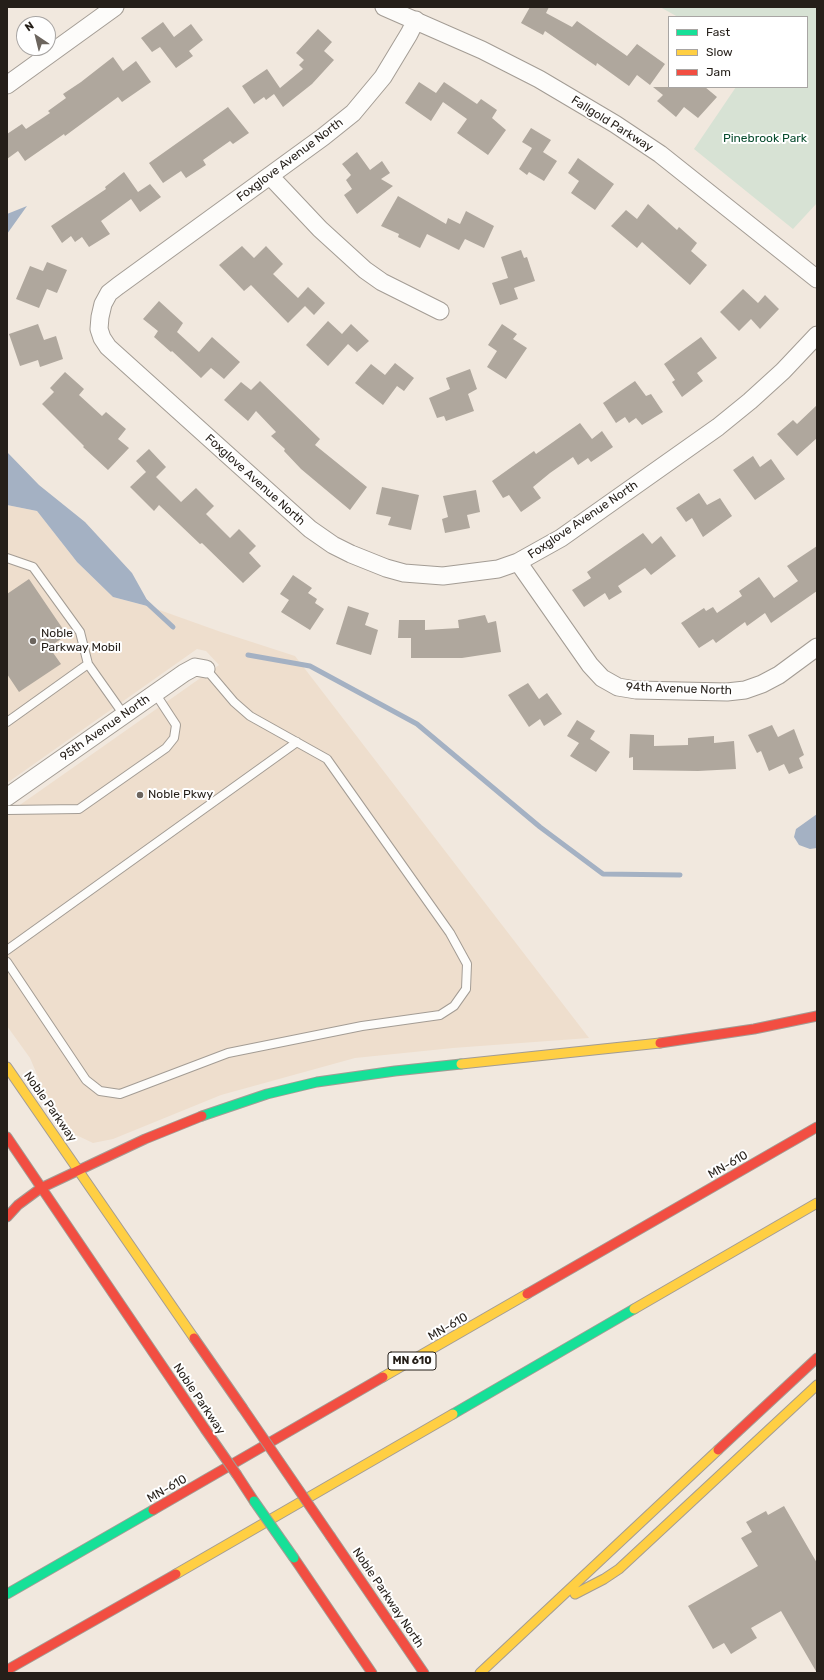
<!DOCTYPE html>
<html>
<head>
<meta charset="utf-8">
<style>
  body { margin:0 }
  #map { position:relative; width:824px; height:1680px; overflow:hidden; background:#f1e8de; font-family:Rubik,sans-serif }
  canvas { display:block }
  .frame { position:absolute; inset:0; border:8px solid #251f19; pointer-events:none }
  .legend { position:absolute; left:668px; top:16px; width:140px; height:72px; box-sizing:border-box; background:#fff; border:1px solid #a8a5a3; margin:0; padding:5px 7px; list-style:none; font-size:12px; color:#251f19 }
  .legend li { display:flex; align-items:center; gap:8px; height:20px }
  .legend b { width:20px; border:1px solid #a8a5a3 }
  .north { position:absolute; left:16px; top:16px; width:40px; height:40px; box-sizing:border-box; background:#fff; border:1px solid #a8a5a3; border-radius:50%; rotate:325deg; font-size:11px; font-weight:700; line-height:16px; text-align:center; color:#251f19 }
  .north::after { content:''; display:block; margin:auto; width:14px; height:18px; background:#6c655e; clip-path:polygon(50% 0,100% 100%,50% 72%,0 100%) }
</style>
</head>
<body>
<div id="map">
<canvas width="824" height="1680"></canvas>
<div class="frame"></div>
<ul class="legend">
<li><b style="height:5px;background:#16e098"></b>Fast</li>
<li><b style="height:5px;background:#ffcf43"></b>Slow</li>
<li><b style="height:5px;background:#f24e42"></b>Jam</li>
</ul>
<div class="north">N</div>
</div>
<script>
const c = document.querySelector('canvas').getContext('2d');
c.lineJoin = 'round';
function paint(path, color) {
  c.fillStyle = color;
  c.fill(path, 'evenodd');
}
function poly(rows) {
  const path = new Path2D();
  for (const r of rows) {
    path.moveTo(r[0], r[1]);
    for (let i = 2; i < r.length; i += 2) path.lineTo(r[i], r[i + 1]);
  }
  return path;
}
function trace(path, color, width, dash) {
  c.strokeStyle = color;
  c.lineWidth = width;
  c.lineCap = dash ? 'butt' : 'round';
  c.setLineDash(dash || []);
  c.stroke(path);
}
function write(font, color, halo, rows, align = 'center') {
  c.font = font + ' Rubik,sans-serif';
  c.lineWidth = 4;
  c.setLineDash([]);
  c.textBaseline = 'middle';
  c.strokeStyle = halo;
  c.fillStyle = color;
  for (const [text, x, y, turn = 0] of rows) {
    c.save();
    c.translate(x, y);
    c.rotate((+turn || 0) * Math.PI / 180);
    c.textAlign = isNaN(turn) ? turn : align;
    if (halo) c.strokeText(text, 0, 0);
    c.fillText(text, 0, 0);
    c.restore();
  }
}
const built = poly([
  [7,505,37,511,77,562,113,597,151,607,221,632,295,656,589,1038,453,1048,355,1058,221,1095,113,1139,93,1143,72,1133,44,1091,30,1058,7,1026,7,814,219,665,206,651,197,649,7,783]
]);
const green = poly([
  [660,7,817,7,817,203,793,229,694,149,736,87,807,87,807,17,678,17]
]);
const water = poly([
  [27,206,7,234,7,214],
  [7,452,39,485,85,522,132,573,151,607,113,597,77,562,37,511,7,505],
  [817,814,817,848,810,849,799,845,794,837,796,829]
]);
const stream = poly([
  [146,602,173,627],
  [248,655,310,666,417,724,540,827,603,874,680,875]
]);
const building = poly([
  [530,7,549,7,546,13,572,27,577,21,627,56,637,44,665,64,650,85,637,75,629,86,597,63,596,66,545,31,543,35,521,23],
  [163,22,174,37,191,24,203,40,189,51,193,56,176,68,160,47,152,52,141,38],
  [318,29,332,42,324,51,334,60,312,84,283,107,274,94,266,100,264,97,254,104,242,86,267,69,280,88,303,69,299,65,304,60,296,53],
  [113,57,123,71,136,61,151,82,122,102,118,97,65,136,64,134,25,161,18,151,7,159,7,134,22,124,26,129,50,113,48,111,66,98,63,94,81,82],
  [419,82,436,93,444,82,477,104,481,99,497,110,492,118,506,130,488,155,457,133,467,119,443,102,431,121,405,103],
  [653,87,705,87,717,97,698,118,684,107,676,117,657,101,663,95],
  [228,107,249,133,233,144,230,141,203,160,206,165,186,178,181,171,163,183,149,163],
  [531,128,551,140,543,152,557,161,544,181,529,172,527,175,519,169,532,148,522,142],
  [357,152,370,170,382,161,390,173,381,179,393,186,357,214,344,195,352,189,346,180,351,175,342,164],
  [578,158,614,184,595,210,571,193,579,181,568,173],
  [124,172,138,192,150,184,161,197,140,212,131,199,101,221,110,234,89,247,82,237,75,242,71,236,62,243,51,226,106,189,105,187],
  [398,196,446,224,448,218,460,224,466,211,494,226,484,248,465,239,459,250,427,234,420,248,398,237,399,234,381,226],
  [648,204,677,230,679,227,697,243,691,251,707,265,690,285,642,242,637,248,611,226,626,210,637,219],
  [242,246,254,258,266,246,283,264,273,274,298,298,308,287,325,303,314,315,305,306,288,323,251,285,244,291,219,265],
  [521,250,524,258,527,257,535,281,514,288,518,299,500,305,492,283,508,278,501,257],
  [47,262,67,270,57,293,47,289,39,308,16,299,30,266,43,271],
  [743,289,758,303,765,295,779,309,760,329,751,319,739,331,720,312],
  [159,301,183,323,177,332,199,352,212,337,240,362,224,379,211,368,201,378,172,351,171,352,154,337,158,331,143,319],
  [328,321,342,334,351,324,369,341,357,352,348,344,328,366,306,345],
  [38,324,44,340,56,336,63,359,40,367,38,360,20,366,9,334],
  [502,324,517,334,513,339,527,348,506,379,487,367,497,351,488,345],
  [701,337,717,358,697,373,703,381,682,397,672,382,675,380,664,364],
  [395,363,414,378,404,391,397,386,383,405,355,383,371,364,385,375],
  [470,369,477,389,468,394,474,411,446,421,444,416,437,418,429,398,450,389,446,378],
  [65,372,84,389,79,395,102,416,106,412,126,429,118,439,129,448,108,470,83,447,84,446,42,404,54,392,50,388],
  [260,381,320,439,315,445,367,487,350,510,301,469,284,451,285,449,271,436,276,432,256,411,248,421,224,400,241,382,251,390],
  [635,381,646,396,651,394,663,412,642,425,636,418,629,423,625,417,616,423,603,403],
  [817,405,817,438,797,456,777,434,793,420,797,424],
  [580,423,592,439,602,431,613,447,591,462,588,458,578,465,573,457,550,473,533,487,541,498,521,512,509,495,503,498,492,481,534,451,536,454],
  [149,449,166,467,156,477,181,502,196,488,214,506,206,514,230,538,239,529,256,546,249,553,261,566,243,583,202,543,200,544,159,505,154,511,130,487,146,472,136,461],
  [753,456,760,467,771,459,785,479,755,500,733,470],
  [382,487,419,495,411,530,388,525,391,517,376,514],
  [476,490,480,512,467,515,470,528,445,533,442,519,448,517,443,496],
  [699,493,707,505,720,498,732,516,703,537,692,518,686,522,676,508],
  [643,533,652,544,661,536,676,556,651,575,645,568,618,586,622,592,609,600,605,593,584,607,572,590,591,578,587,572],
  [817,546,817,591,771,623,765,613,747,626,745,622,716,643,713,639,699,648,681,623,704,608,706,611,713,607,717,613,742,596,739,591,759,577,774,598,798,581,787,566],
  [293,575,312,588,308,593,317,599,315,603,324,609,310,630,281,612,289,600,280,594],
  [29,579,67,635,49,647,61,664,19,692,7,674,7,594],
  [348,606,369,613,365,625,378,630,371,655,336,644],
  [485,615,488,623,496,621,501,652,462,658,411,658,411,638,398,638,399,620,425,620,425,630,459,628,458,620],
  [528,683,539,699,547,693,562,714,544,726,540,719,529,727,508,695],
  [577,720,595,731,590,739,610,752,596,772,570,756,579,743,567,736],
  [772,725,778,737,794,729,804,755,799,758,803,768,789,774,784,764,769,771,761,751,757,753,748,735],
  [630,734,654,735,654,746,688,745,688,738,714,736,714,743,734,741,736,769,698,771,633,770,633,757,629,758],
  [784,1506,817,1563,817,1673,781,1611,751,1628,757,1638,731,1654,724,1643,713,1649,688,1606,758,1566,741,1538,752,1532,746,1522,766,1511,768,1515]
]);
const lane = poly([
  [7,558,33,567,80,632,88,664,124,715],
  [7,722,88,664],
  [7,810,79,809,166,748,174,738,176,725,155,693],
  [7,950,297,742],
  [7,962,86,1080,100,1091,120,1094,228,1053,362,1026,440,1015,454,1006,466,989,467,964,450,933,327,759,250,716,234,702,206,669]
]);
const street = poly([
  [384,7,482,50,539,79,615,124,660,154,817,279],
  [416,20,409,34,383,77,353,113,323,137,118,286,109,293,103,304,100,317,99,329,102,338,108,347,310,529,333,545,351,554,386,568,404,573,443,576,498,569,518,562,561,538,718,427,750,401,783,371,817,335],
  [7,85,115,7],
  [270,176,320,229,365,270,382,282,440,311],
  [518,562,590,665,602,678,618,687,636,690,727,692,745,690,762,684,779,675,817,647],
  [7,797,184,673,195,667,206,669]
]);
const fast = poly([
  [202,1116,267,1094,317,1082,395,1071,461,1064],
  [453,1414,634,1309],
  [7,1594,153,1510]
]);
const slow = poly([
  [461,1064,660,1043],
  [7,1067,194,1338],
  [634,1309,817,1203],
  [383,1377,527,1294],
  [176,1574,453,1414],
  [575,1594,604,1579,619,1569,817,1385],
  [480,1673,718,1450]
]);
const jam = poly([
  [660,1043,754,1029,817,1016],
  [7,1137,205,1429],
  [7,1217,18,1205,41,1188,145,1139,202,1116],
  [527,1294,817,1127],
  [194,1338,242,1407],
  [718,1450,817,1358],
  [237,1475,254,1501],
  [153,1510,383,1377],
  [331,1537,424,1673],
  [294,1558,372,1673],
  [7,1670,176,1574]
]);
const fastBridge = poly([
  [254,1501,294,1558]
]);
const jamBridge = poly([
  [242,1407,331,1537],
  [205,1429,237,1475]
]);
const markers = [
  [33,641,4,"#6c655e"],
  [140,795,4,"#6c655e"]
];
const shields = [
  [412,1361,48]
];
const shieldNames = [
  ["MN 610",412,1361]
];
const streetNames = [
  ["Fallgold Parkway",612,124,32],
  ["Foxglove Avenue North",290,160,-37],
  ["Foxglove Avenue North",255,480,42],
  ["Foxglove Avenue North",583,520,-34],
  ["94th Avenue North",679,689,2],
  ["95th Avenue North",105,728,-35],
  ["Noble Parkway",50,1107,55],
  ["MN-610",728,1165,-30],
  ["MN-610",448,1327,-30],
  ["Noble Parkway",199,1399,56],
  ["MN-610",167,1489,-30],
  ["Noble Parkway North",388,1598,56]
];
const parkNames = [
  ["Pinebrook Park",765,139]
];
const poiNames = [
  ["Noble",41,634],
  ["Parkway Mobil",41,648],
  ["Noble Pkwy",148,795]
];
paint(built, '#eedecd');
paint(green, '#d7e2d4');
paint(water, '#a4b1c3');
trace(stream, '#a4b1c3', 5);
paint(building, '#afa79d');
trace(lane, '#a39c94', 10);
trace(street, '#a39c94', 19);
trace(fast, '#a39c94', 11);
trace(slow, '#a39c94', 11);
trace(jam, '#a39c94', 11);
trace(lane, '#fdfcfa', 8);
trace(street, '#fdfcfa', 17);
trace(fast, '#16e098', 9);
trace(slow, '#ffcf43', 9);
trace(jam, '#f24e42', 9);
trace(fastBridge, '#a39c94', 11, []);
trace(jamBridge, '#a39c94', 11, []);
trace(fastBridge, '#16e098', 9);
trace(jamBridge, '#f24e42', 9);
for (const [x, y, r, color] of markers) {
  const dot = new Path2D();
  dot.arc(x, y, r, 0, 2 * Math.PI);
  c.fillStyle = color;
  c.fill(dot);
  trace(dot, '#fff', 1.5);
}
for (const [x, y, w] of shields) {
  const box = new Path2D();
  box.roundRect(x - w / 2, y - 9, w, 18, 3);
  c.fillStyle = '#fff';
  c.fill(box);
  trace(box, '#251f19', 1);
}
write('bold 11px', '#251f19', null, shieldNames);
write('12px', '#251f19', '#fff', streetNames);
write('12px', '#084c2e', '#fff', parkNames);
write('12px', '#251f19', '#fff', poiNames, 'left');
</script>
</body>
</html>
